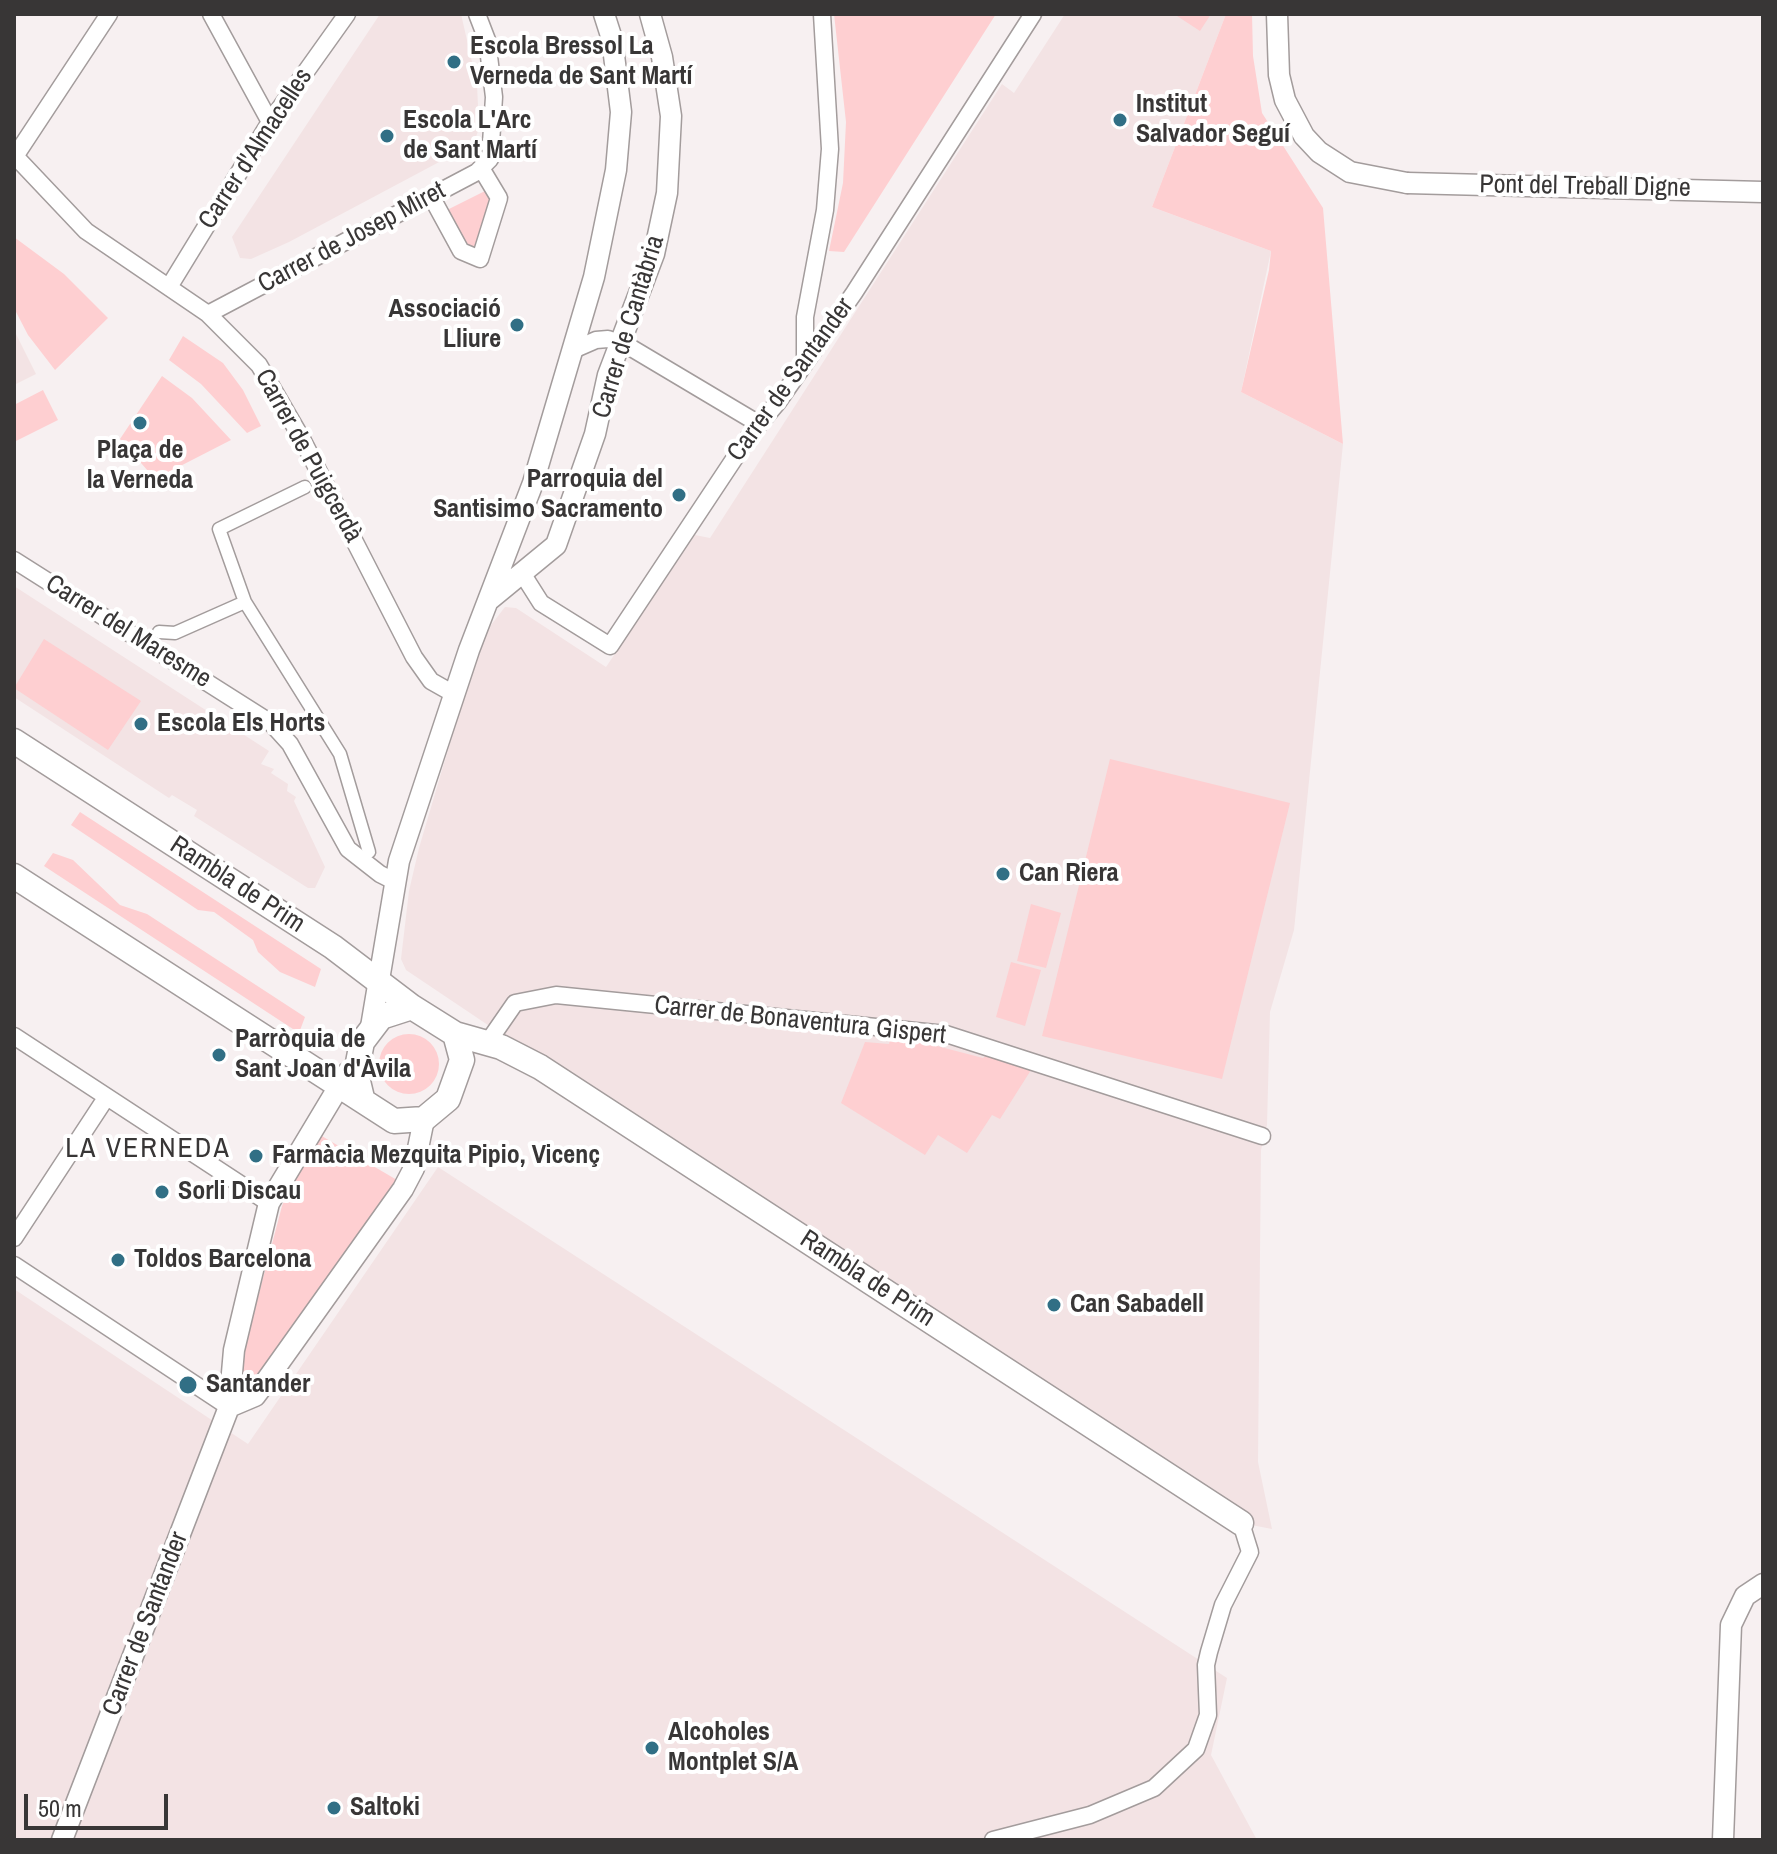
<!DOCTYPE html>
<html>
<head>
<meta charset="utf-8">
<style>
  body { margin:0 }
  #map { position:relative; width:1777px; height:1854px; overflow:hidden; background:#f7f0f1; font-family:"Archivo Narrow",sans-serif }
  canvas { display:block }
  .frame { position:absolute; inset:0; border:16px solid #383636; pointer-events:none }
  .scale { position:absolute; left:24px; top:1794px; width:144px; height:36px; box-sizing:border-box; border:4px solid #383636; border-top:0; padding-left:10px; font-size:24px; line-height:28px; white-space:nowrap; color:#383636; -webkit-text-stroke:6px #fff; paint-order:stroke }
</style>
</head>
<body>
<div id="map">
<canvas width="1777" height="1854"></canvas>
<div class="frame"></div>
<div class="scale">50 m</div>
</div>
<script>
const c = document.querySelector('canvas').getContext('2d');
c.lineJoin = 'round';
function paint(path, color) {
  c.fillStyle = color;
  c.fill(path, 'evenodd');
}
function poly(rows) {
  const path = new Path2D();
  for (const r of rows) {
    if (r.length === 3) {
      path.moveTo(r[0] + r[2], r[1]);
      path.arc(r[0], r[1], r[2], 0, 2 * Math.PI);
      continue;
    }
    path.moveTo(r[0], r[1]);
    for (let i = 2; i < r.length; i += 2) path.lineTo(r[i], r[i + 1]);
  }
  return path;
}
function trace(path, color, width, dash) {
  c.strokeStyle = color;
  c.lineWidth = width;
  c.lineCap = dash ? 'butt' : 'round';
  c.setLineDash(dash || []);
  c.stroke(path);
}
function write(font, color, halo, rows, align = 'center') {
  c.font = font + ' "Archivo Narrow",sans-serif';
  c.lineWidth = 8;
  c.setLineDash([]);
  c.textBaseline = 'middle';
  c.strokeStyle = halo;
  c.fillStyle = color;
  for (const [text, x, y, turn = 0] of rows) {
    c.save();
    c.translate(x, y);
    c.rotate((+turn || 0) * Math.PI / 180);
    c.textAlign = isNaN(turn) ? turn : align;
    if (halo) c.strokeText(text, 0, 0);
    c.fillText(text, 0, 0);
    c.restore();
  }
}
const built = poly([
  [380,14,461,14,477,84,479,129,473,144,289,242,251,259,240,258,232,237],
  [1065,14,1226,14,1152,207,1271,251,1241,392,1343,444,1294,930,1270,1012,1267,1125,1261,1150,1258,1462,1272,1529,1241,1523,1210,1510,406,970,401,959,409,891,419,848,481,638,505,607,516,608,606,667,695,535,710,538,1002,84,1014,93],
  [14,330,36,374,14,385],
  [14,586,269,751,261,764,274,769,271,773,288,784,287,791,296,797,294,801,325,867,315,888,308,888,194,816,197,810,172,795,169,798,14,697],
  [438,1167,1227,1678,1211,1755,1257,1840,14,1840,14,1289,248,1444]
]);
const green = poly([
  [834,14,996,14,844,252,829,251,843,183,846,122],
  [1174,14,1211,14,1200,31],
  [1226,14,1252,14,1253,56,1262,113,1323,208,1343,444,1241,392,1269,270,1271,251,1152,207],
  [487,190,491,203,478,247,468,251,447,210],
  [14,237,64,274,108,318,55,370,28,335,14,308],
  [183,336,223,363,243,390,261,426,247,433,201,384,169,360],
  [162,376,192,398,231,440,155,479,120,439],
  [43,390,58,420,14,442,14,405],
  [44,639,141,701,108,750,14,688],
  [1110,759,1290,803,1222,1079,1042,1036],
  [80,812,321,969,315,987,280,972,258,952,253,940,214,912,198,910,71,825],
  [53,853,73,860,120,905,147,914,305,1017,299,1033,44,866],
  [1031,904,1061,913,1046,968,1017,961],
  [1011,962,1041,970,1025,1026,996,1017],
  [409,1064,30],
  [891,1034,983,1058,987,1055,1031,1070,1000,1119,992,1115,967,1153,938,1135,925,1155,841,1103,865,1042,889,1044],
  [320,1135,397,1180,250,1386,240,1386,237,1377,282,1206,295,1174]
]);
const pedestrian = poly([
  [245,602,340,754,369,852],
  [159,632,175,633,245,602,219,529,305,487]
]);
const minor = poly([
  [211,14,270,122],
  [14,155,86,231,208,314,259,365,302,439,414,657,431,681,454,694],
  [14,158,109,14],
  [431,196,461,251,480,259,499,198,481,168],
  [169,287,270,122,347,14],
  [208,314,477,172,490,159,494,97,487,40,477,14],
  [573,350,596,340,608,339,628,346,759,424],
  [805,360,805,317,825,210,830,149,822,14],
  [14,560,271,723,290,744,348,849,380,874,394,881],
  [522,573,541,603,610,646,750,435,778,402,854,293,1033,14],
  [14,1036,269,1203],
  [488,1042,515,1003,556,995,946,1034,1262,1136],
  [14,1238,102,1104],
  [14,1265,229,1407],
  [993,1840,1090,1815,1154,1788,1196,1749,1208,1715,1206,1665,1209,1652,1223,1605,1250,1552,1241,1523]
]);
const tertiary = poly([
  [1277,14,1279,75,1285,100,1304,136,1319,152,1350,172,1407,183],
  [489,600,556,545,595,434,608,375,654,254,667,193,671,116,662,57,650,14],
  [371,1027,399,861,469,650,533,483,594,277,616,170,621,112,612,39,604,14],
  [229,1407,255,1396,261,1388,403,1189,414,1168,424,1119],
  [62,1840,229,1407,234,1350,269,1203,347,1073],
  [1723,1840,1731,1625,1745,1596,1763,1584]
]);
const secondary = poly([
  [14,741,333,947,412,1007,455,1034,501,1047,540,1067,1241,1523],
  [14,876,394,1121,424,1119,448,1099,462,1060,455,1034],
  [362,1098,356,1073,362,1042,381,1017,412,1007]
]);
const tertiaryBridge = poly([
  [1407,183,1763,192]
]);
const markers = [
  [454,62,8,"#316f85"],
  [1120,120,8,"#316f85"],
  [387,136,8,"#316f85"],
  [517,325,8,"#316f85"],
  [140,423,8,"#316f85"],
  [679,495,8,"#316f85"],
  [141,724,8,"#316f85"],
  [1003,874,8,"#316f85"],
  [219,1055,8,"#316f85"],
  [256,1156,8,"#316f85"],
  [162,1192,8,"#316f85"],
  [118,1260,8,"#316f85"],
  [1054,1305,8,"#316f85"],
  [188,1385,10,"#316f85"],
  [652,1748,8,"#316f85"],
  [334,1808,8,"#316f85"]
];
const poiNames = [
  ["Escola Bressol La",470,47],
  ["Verneda de Sant Martí",470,77],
  ["Institut",1136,105],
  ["Salvador Seguí",1136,135],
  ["Escola L'Arc",403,121],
  ["de Sant Martí",403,151],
  ["Associació",501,310,"right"],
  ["Lliure",501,340,"right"],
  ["Plaça de",140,451,"center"],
  ["la Verneda",140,481,"center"],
  ["Parroquia del",663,480,"right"],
  ["Santisimo Sacramento",663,510,"right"],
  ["Escola Els Horts",157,724],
  ["Can Riera",1019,874],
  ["Parròquia de",235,1040],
  ["Sant Joan d'Àvila",235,1070],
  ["Farmàcia Mezquita Pipio, Vicenç",272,1156],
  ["Sorli Discau",178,1192],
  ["Toldos Barcelona",134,1260],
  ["Can Sabadell",1070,1305],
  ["Santander",206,1385],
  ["Alcoholes",668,1733],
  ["Montplet S/A",668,1763],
  ["Saltoki",350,1808]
];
const streetNames = [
  ["Carrer d'Almacelles",256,149,-57],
  ["Pont del Treball Digne",1585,187,1],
  ["Carrer de Josep Miret",352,238,-28],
  ["Carrer de Cantàbria",629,327,-73],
  ["Carrer de Santander",791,380,-54],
  ["Carrer de Puigcerdà",308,456,61],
  ["Carrer del Maresme",128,632,32],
  ["Rambla de Prim",237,885,33],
  ["Carrer de Bonaventura Gispert",800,1021,6],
  ["Rambla de Prim",867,1279,33],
  ["Carrer de Santander",146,1624,-69]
];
const neighbourhoodNames = [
  ["LA VERNEDA",148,1149]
];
paint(built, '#f3e3e4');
paint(green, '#fecfd1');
trace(pedestrian, '#a39c9c', 15);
trace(minor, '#a39c9c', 19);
trace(tertiary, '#a39c9c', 23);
trace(secondary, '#a39c9c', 27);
trace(pedestrian, '#fff', 12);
trace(minor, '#fff', 16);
trace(tertiary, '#fff', 20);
trace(secondary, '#fff', 24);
trace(tertiaryBridge, '#a39c9c', 23, []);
trace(tertiaryBridge, '#fff', 20);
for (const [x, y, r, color] of markers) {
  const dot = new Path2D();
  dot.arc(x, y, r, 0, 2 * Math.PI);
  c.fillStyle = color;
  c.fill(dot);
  trace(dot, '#fff', 3);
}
write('bold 26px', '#383636', '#fff', poiNames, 'left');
write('26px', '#383636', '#fff', streetNames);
c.letterSpacing = '2px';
write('28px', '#383636', '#fff', neighbourhoodNames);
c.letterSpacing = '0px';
</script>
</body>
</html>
